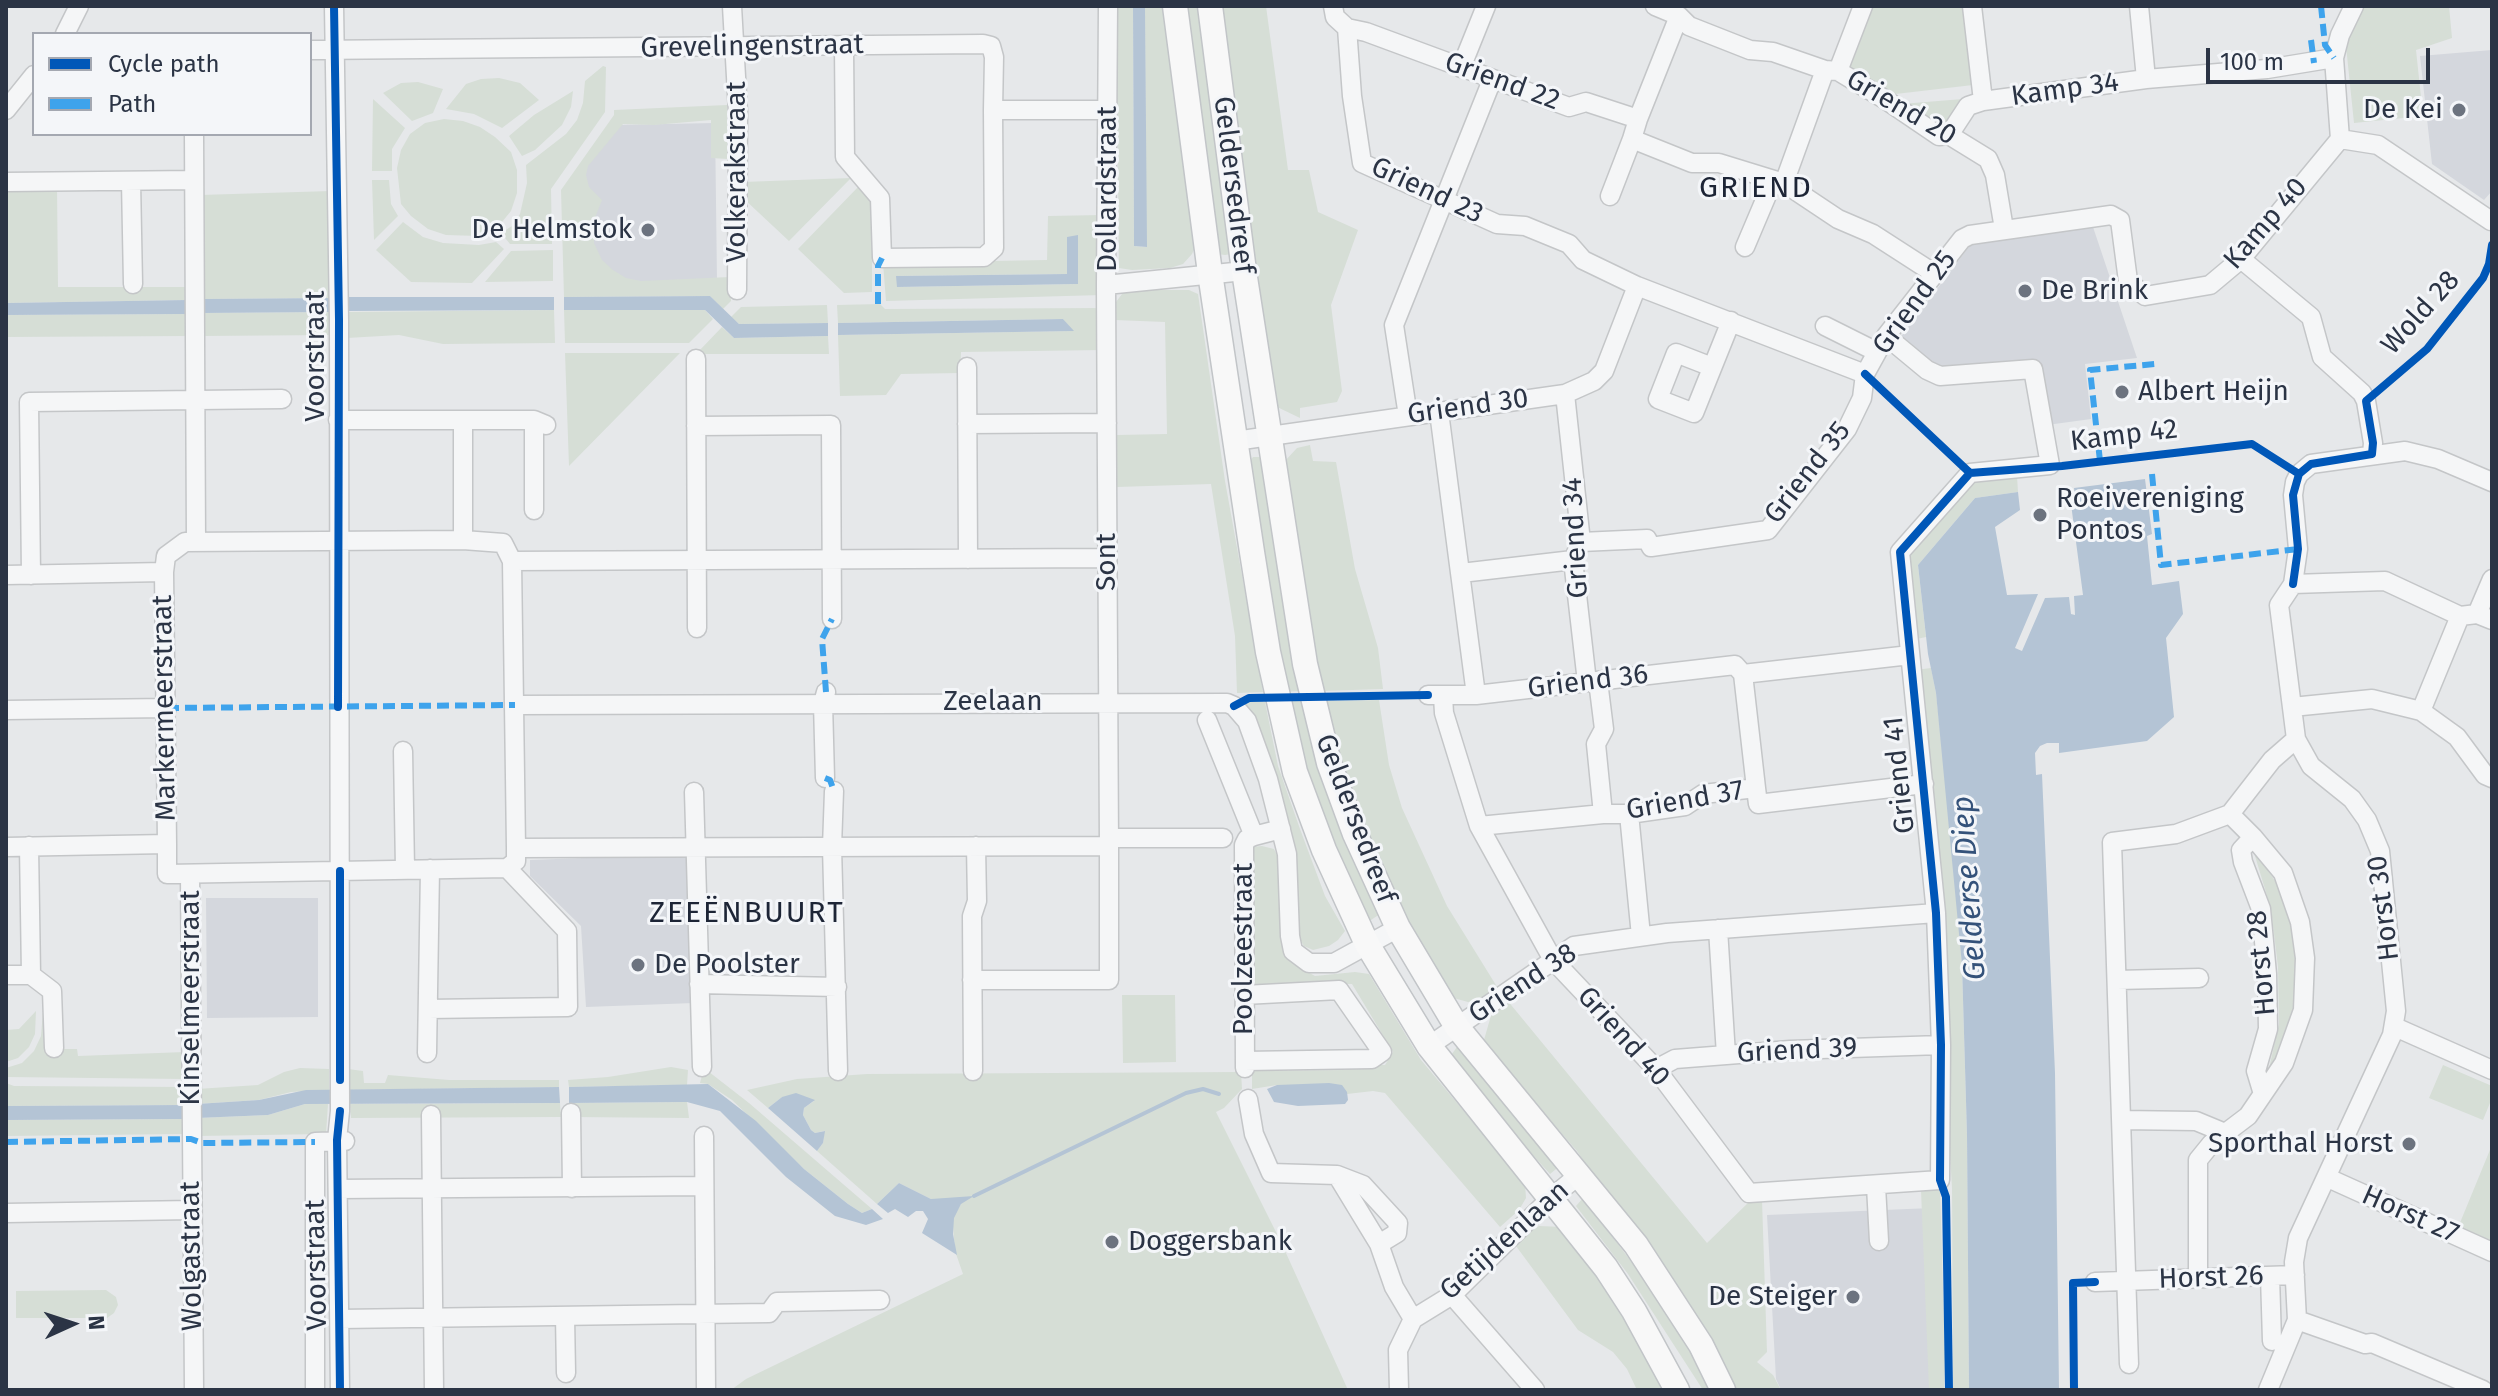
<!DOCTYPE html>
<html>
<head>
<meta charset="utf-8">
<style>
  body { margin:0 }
  #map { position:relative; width:2498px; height:1396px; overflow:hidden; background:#e6e8ea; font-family:"Fira Sans",sans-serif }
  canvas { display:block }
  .frame { position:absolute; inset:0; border:8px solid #2b3445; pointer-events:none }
  .legend { position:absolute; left:32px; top:32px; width:280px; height:104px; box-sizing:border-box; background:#f4f6f9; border:2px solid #a4a8b1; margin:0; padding:10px 14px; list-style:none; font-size:24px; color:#2b3445 }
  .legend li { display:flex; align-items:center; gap:16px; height:40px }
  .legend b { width:40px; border:2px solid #a4a8b1 }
  .north { position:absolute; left:32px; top:1284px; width:80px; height:80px; -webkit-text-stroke:6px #f4f6f9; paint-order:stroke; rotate:87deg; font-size:22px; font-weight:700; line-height:32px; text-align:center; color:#2b3445 }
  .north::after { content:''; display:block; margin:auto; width:28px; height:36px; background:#2b3445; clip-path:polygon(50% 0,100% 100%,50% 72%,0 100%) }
  .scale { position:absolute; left:2206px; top:48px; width:224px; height:36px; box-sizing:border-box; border:4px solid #2b3445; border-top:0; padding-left:10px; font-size:24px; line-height:28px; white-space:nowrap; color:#2b3445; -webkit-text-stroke:6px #f4f6f9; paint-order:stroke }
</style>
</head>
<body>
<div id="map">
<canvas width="2498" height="1396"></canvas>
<div class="frame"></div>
<ul class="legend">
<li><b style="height:10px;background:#0057b8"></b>Cycle path</li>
<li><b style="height:10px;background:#3ea3ec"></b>Path</li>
</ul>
<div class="north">N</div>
<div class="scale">100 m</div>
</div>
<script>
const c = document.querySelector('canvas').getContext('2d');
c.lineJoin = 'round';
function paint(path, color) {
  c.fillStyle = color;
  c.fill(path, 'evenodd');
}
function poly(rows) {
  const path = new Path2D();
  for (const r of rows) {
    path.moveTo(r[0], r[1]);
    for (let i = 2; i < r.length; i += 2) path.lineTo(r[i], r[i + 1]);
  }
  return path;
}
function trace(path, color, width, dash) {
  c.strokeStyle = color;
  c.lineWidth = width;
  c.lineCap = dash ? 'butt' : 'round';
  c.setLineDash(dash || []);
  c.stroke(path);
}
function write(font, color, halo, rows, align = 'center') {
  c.font = font + ' "Fira Sans",sans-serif';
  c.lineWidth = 6;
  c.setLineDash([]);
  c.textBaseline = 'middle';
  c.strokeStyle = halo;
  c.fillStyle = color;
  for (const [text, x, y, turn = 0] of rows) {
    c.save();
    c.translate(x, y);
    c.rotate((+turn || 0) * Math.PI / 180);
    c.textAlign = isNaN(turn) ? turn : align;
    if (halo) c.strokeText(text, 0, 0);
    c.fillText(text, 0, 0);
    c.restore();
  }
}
const built = poly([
  [2492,50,2492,191,2484,200,2432,164,2420,56],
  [715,123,717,281,583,283,575,179,614,125],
  [2093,227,2137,358,2085,364,2091,419,2047,425,2037,364,1940,372,1900,338,1971,244],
  [690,854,694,1003,586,1007,581,926,530,876,530,860],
  [206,898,318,898,318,1017,207,1018],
  [1931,1208,1934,1390,1781,1390,1776,1379,1767,1215]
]);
const green = poly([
  [1116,6,1133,6,1134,246,1146,247,1145,6,1166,6,1199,239,1192,254,1183,264,1170,268,1132,270,1119,268],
  [1182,6,1199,6,1231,254,1225,255,1217,254],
  [1220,6,1266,6,1288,170,1309,170,1318,212,1358,230,1331,305,1342,391,1337,402,1300,408,1300,418,1273,405],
  [1870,6,1965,6,1973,85,1887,95,1847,66],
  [2363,6,2449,6,2452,38,2416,50,2423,116,2354,123,2346,46],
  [603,66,606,67,605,112,551,189,552,244,510,244,501,233,512,226,520,214,527,183,526,165,566,134,577,120,583,103,585,81],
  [499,78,520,83,539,100,502,128,474,114,446,109,466,84,481,79],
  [418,82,443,89,433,113,412,121,383,93,401,83],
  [573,91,571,107,562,125,535,150,522,156,509,136,534,115],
  [373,99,405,128,392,149,392,171,372,171],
  [1963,99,1945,126,1938,129,1901,104],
  [727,105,728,159,711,158,711,120,654,125,623,124,588,166,586,175,589,187,602,200,594,220,594,243,602,260,613,270,626,278,641,281,730,277,731,301,723,309,710,296,564,297,561,190,614,115,614,110],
  [444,119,463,121,480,127,495,137,511,152,517,170,517,193,511,211,497,228,478,236,446,235,428,229,411,216,401,204,397,168,401,150,410,134,425,123],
  [851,178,789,241,743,198,743,182],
  [372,180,389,180,391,204,398,216,374,240],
  [57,186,58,287,188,287,187,300,6,303,6,187],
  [859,186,872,199,872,292,844,293,798,249],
  [331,191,332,298,201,299,200,195],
  [1102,215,1102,295,886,301,883,263,1047,260,1048,216],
  [1078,236,1078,284,897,287,897,276,1067,274],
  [403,222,423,237,443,243,479,245,496,242,504,249,472,283,411,282,376,250],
  [553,250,553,281,485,282,511,251],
  [1125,290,1189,290,1198,294,1225,481,1263,692,1237,693,1235,636,1211,484,1117,487,1117,435,1167,434,1165,322,1115,320,1116,302],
  [880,304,885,309,1102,308,1103,350,961,352,960,373,901,374,886,395,840,396,838,335,1072,331,1063,319,838,323,837,305],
  [827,305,828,323,739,324,731,317,741,307],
  [554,310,555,343,443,344,399,335,347,338,347,312],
  [564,310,705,310,713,319,689,343,565,343],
  [332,312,333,335,201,336,201,313],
  [188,314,189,336,6,337,6,315],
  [722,327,734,338,828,336,829,354,700,354,698,352],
  [565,353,680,353,569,466],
  [1310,445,1313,461,1336,462,1355,569,1378,648,1383,689,1321,691,1284,462,1297,448],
  [1253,457,1260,457,1265,468,1300,691,1284,692,1248,464],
  [2017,476,2018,492,1975,498,1918,565,1926,637,1912,640,1904,558,1971,481],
  [1931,668,1936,693,1952,842,1962,965,1967,1135,1969,1390,1953,1390,1952,1188,1942,1012,1915,670],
  [1379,700,1389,765,1402,808,1447,906,1499,990,1480,1001,1468,1002,1450,997,1430,972,1379,866,1328,725,1323,701],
  [1287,701,1302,701,1313,750,1330,799,1380,914,1368,922,1309,788],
  [1240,702,1265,702,1278,766,1300,829,1325,896,1345,931,1338,940,1329,946,1313,950,1304,946,1300,939,1294,852,1291,832,1255,722],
  [1262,846,1274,849,1278,857,1284,947,1295,965,1315,976,1355,972,1369,974,1421,1060,1525,1184,1526,1198,1519,1210,1500,1227,1385,1093,1373,1091,1347,1094,1347,1092,1277,1085,1252,1089,1252,1071,1345,1070,1364,1065,1385,1065,1393,1052,1352,984,1253,985,1251,847],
  [2252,846,2279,887,2287,906,2296,953,2294,1012,2283,1049,2268,1073,2279,1024,2278,967,2271,909],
  [1122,995,1175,995,1176,1062,1123,1063],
  [1507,1000,1707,1243,1751,1200,1762,1200,1767,1352,1757,1362,1773,1375,1781,1390,1734,1390,1577,1151,1528,1095,1484,1040,1492,1012],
  [47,1008,50,1049,77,1049,78,1056,185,1052,184,1079,6,1077,6,1068,22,1063,34,1051,41,1036,43,1011],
  [36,1011,35,1034,29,1047,18,1058,6,1062,6,1030,19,1029],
  [1457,1047,1461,1047,1561,1165,1550,1174,1465,1080,1449,1058],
  [2443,1065,2492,1086,2492,1098,2483,1120,2429,1098],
  [671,1067,688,1070,687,1085,569,1087,568,1080,608,1077],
  [300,1068,329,1069,329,1090,291,1092,259,1100,197,1104,197,1089,258,1085,284,1072],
  [704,1068,749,1103,872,1209,862,1213,848,1204,804,1169,732,1100,708,1084,700,1083],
  [348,1069,363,1071,364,1083,385,1083,388,1075,449,1080,559,1080,559,1087,349,1090],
  [1241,1072,1242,1089,1224,1108,1216,1112,1281,1242,1348,1390,731,1390,746,1379,963,1274,955,1251,953,1227,948,1216,957,1211,961,1204,947,1199,931,1199,899,1183,877,1204,817,1151,823,1143,824,1131,815,1133,811,1130,803,1115,804,1108,814,1101,782,1097,768,1108,747,1090,797,1079,867,1074],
  [6,1083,14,1086,184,1087,184,1105,6,1106],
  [687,1102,689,1118,570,1117,569,1103],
  [560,1103,561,1117,351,1118,350,1104],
  [305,1104,328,1104,326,1134,197,1136,197,1118,268,1115],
  [183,1119,183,1134,6,1136,6,1120],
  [2492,1145,2492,1245,2457,1230],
  [1940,1189,1945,1354,1944,1390,1929,1390,1921,1190],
  [1583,1198,1633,1264,1716,1390,1703,1390,1628,1274,1576,1206],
  [1539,1226,1563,1227,1579,1246,1675,1390,1637,1390,1627,1369,1613,1352,1578,1330,1513,1242],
  [106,1290,116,1297,118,1305,114,1313,107,1318,16,1318,16,1291]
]);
const water = poly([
  [1133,6,1145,6,1147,247,1134,246],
  [1078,235,1078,284,897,287,896,276,1067,274,1067,237],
  [710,296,739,324,828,323,828,336,734,338,705,310,564,310,564,297],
  [346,297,554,297,554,310,347,311],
  [332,298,332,312,201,313,201,299],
  [187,300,188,314,6,315,6,303],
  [1063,319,1074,331,838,335,838,323],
  [2145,479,2152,534,2147,536,2152,585,2179,581,2183,614,2166,638,2174,717,2147,741,2059,753,2059,743,2047,743,2040,746,2035,753,2036,775,2042,774,2055,1073,2059,1390,1969,1390,1967,1135,1962,965,1936,693,1928,654,1918,565,1975,498,2018,492,2020,510,1995,527,2007,595,2038,594,2015,648,2022,651,2045,598,2069,597,2071,614,2075,615,2074,596,2083,595,2071,504,2076,503,2074,488],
  [1329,1083,1342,1085,1347,1092,1348,1100,1345,1104,1298,1106,1274,1102,1267,1089,1277,1085],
  [708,1084,756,1121,804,1169,848,1204,862,1213,872,1209,883,1219,866,1225,835,1216,786,1177,720,1111,687,1102,569,1103,569,1087],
  [559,1087,560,1103,305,1104,268,1115,197,1118,197,1104,259,1100,306,1090],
  [796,1093,815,1100,804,1108,803,1115,811,1130,815,1133,825,1131,823,1143,817,1151,768,1108,782,1097],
  [184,1105,183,1119,6,1120,6,1106],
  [899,1183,931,1199,974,1196,961,1204,954,1218,953,1234,957,1255,922,1233,928,1219,923,1211,916,1211,908,1217,895,1209,888,1213,877,1204]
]);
const stream = poly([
  [974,1196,1186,1093,1203,1089,1219,1094]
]);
const minor = poly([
  [334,6,339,320,340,1111,337,1140,340,1390],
  [732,6,738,112,737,290],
  [1108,6,1106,285,1109,846],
  [1333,6,1335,17,1347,28,1352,96,1362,163,1497,224,1525,226,1569,244,1583,260,1637,286,1865,374],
  [1655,6,1679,16,1689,26,1750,50,1773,52,1825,70,1838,71,1886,100,1939,136,1949,135,1988,159,1995,175,2004,229],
  [1972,6,1983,101],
  [2139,6,2146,79],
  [1347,28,1366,32,1569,107,1586,102,1638,119,1632,139,1692,163,1719,163,1784,183,1838,219,1873,234,1935,274],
  [65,34,79,6],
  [844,47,845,157,880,198,882,258,984,257,994,248,993,110],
  [310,50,983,44,991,46,994,57,993,110,1107,110],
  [1461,68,1486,6],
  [1838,71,1863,6],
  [6,110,34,75],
  [1638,119,1679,16],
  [194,134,196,541],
  [1949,135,1968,106,1983,101,2146,79,2267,69,2334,58],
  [2340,139,2378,145,2491,221],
  [131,181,133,284],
  [6,182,194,180],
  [1784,183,1825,70],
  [1610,196,1632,139],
  [1745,247,1773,181],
  [2241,259,2311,317,2322,357,2362,393,2366,401,2373,443,2372,454],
  [1106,285,1244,271],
  [1825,326,1877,352],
  [696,359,697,628],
  [967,367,968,559],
  [1712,367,1676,353,1658,399,1694,413,1731,321],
  [1565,394,1581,542,1573,560,1587,682],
  [1439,412,1476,695],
  [1408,416,1394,325,1492,80],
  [338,420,534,420,546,425],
  [463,420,463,540],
  [534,420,534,510],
  [967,424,1107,423],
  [696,426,831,425,832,619],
  [1235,441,1565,394,1594,381,1604,371,1637,286],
  [1581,542,1647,539,1651,547,1768,530,1847,429,1862,398,1865,374,1886,336,1962,239,1970,235,2111,215,2120,220,2128,281,2145,296,2210,285,2241,259,2340,139,2334,58,2340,35,2354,6],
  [512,561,1107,558],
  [164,572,167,844],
  [1461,573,1573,560],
  [6,575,164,572,166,556,185,542,463,540,503,543,512,561,516,848],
  [31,575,29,402,282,399],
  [2293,584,2385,581,2460,616,2477,614,2492,620],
  [2477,614,2492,579],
  [1743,674,1756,788],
  [1598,681,1604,729,1596,744,1603,814],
  [1428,695,1476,695,1735,665,1743,674,1910,655],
  [1443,696,1444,713,1479,826,1553,960,1656,1069,1749,1193,1940,1180,1941,1045,1936,913,1900,552,1970,473,2050,465,2033,369,1940,376,1927,370,1886,336],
  [515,705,1227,703,1234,706,1247,721,1268,779,1287,854,1290,936,1293,951,1309,963,1334,963,1398,928],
  [2292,707,2372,699,2421,711,2457,737,2485,775,2492,778],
  [6,710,167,708],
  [2421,711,2460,616],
  [1207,720,1254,836],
  [403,751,405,869],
  [825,778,823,703,826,692],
  [834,791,832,847,838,1071],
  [694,792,702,1067],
  [1629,814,1641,936],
  [1479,826,1603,814,1629,814,1685,806,1703,794,1756,788,1758,804,1924,784],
  [2253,837,2241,850,2243,862,2261,909,2267,974,2268,1029,2256,1071,2263,1094],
  [1109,838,1223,838],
  [29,846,31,975,52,991,54,1048],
  [6,847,167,844,167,874,507,868,516,861,516,848,1109,846,1109,980,972,980],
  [190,874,194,1390],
  [1718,929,1726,1055],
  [6,975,31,975],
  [2117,980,2199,978],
  [699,984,837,987],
  [1244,995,1339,990,1382,1052,1372,1059,1245,1061],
  [428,1009,568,1007,567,931,507,868],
  [2395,1027,2492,1070],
  [1429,1046,1574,946,1667,933,1936,913],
  [427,1053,430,869],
  [1245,1068,1244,845,1247,839,1254,836,1281,829],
  [1656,1069,1675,1059,1790,1050,1941,1045],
  [973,1071,972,916,977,901,976,846],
  [1248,1099,1254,1134,1271,1173,1337,1175,1379,1244,1394,1287,1413,1319],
  [571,1113,572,1188],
  [431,1115,434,1390],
  [2121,1120,2196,1121,2225,1133],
  [704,1136,706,1390],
  [1337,1175,1363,1185,1398,1223,1397,1233,1379,1244],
  [2328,1178,2492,1252],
  [1876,1186,1879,1241],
  [338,1189,704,1186],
  [6,1213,192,1210],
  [2270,1276,2272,1341],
  [2198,1278,2198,1160,2211,1144,2248,1116,2284,1063,2303,1010,2305,958,2300,922,2283,873,2253,837,2230,814],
  [2095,1282,2295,1275],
  [1452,1295,1535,1390],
  [565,1316,566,1373],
  [340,1319,769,1313,777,1302,880,1300],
  [2297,1320,2365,1344,2372,1343,2483,1390],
  [2129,1364,2112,842,2176,834,2230,814,2272,760,2296,739],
  [315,1390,315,1142,345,1141],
  [1399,1390,1398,1350,1413,1319,1452,1295,1551,1198,1579,1175],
  [2268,1390,2297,1320,2294,1262,2298,1238,2392,1035,2396,1011,2380,851,2367,820,2352,799,2311,766,2296,739,2279,605,2293,584,2298,549,2293,495,2295,482,2299,474,2311,464,2405,451,2438,459,2492,482]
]);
const major = poly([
  [1175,6,1210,273,1252,552,1268,652,1295,772,1324,850,1367,944,1429,1046,1606,1268,1634,1311,1677,1390],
  [1210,6,1244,271,1305,664,1329,763,1355,834,1398,928,1457,1027,1636,1245,1701,1345,1723,1390]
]);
const quiet = poly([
  [2321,6,2325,45,2334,58],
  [2311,40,2314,63],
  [2491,221,2492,221],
  [878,304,878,266,882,258],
  [2100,461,2090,370,2155,364],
  [2152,474,2161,565,2298,549],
  [826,692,822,639,832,619],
  [167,708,515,705],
  [825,778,830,780,834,791],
  [6,1142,191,1139,202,1143,315,1142]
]);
const cycleway = poly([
  [334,6,339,320,338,707],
  [1865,374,1970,473],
  [2293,584,2298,549,2293,495,2299,474,2311,464,2372,454,2373,443,2366,401,2427,349,2483,278,2489,264,2492,245],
  [1234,706,1249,698,1428,695],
  [340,871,340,1080],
  [340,1390,337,1140,340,1111],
  [1949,1390,1946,1197,1940,1180,1941,1045,1936,913,1900,552,1970,473,2062,466,2252,444,2299,474],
  [2074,1390,2073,1283,2095,1282]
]);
const markers = [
  [2459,110,8,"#6c737f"],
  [648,230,8,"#6c737f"],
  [2025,291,8,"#6c737f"],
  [2122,392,8,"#6c737f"],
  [2040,515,8,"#6c737f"],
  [638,965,8,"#6c737f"],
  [2409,1144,8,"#6c737f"],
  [1112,1242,8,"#6c737f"],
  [1853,1297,8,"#6c737f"]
];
const streetNames = [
  ["Grevelingenstraat",752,47,-1],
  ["Griend 22",1502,82,20],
  ["Kamp 34",2065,90,-8],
  ["Griend 20",1901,108,30],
  ["Volkerakstraat",737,172,-90],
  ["Geldersedreef",1233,185,83],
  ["Dollardstraat",1108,189,-90],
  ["Griend 23",1427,191,25],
  ["Kamp 40",2266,224,-49],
  ["Griend 25",1915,303,-54],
  ["Wold 28",2421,313,-48],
  ["Voorstraat",316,356,-90],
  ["Griend 30",1468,407,-8],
  ["Kamp 42",2124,436,-7],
  ["Griend 35",1808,473,-52],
  ["Griend 34",1576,538,-93],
  ["Sont",1107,562,-90],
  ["Griend 36",1588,682,-7],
  ["Zeelaan",993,702],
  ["Markermeerstraat",165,708,-91],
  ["Griend 41",1900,775,-96],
  ["Griend 37",1685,801,-10],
  ["Geldersedreef",1355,819,69],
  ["Horst 30",2384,908,-97],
  ["Poolzeestraat",1244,949,-90],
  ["Horst 28",2262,963,-95],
  ["Griend 38",1523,984,-33],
  ["Kinselmeerstraat",191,998,-90],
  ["Griend 40",1623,1037,48],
  ["Griend 39",1797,1051,-3],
  ["Horst 27",2410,1215,24],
  ["Getijdenlaan",1505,1241,-42],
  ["Wolgastraat",192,1256,-91],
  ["Voorstraat",317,1265,-91],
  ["Horst 26",2211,1278,-2]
];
const poiNames = [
  ["De Kei",2443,110,"right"],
  ["De Helmstok",632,230,"right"],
  ["De Brink",2041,291],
  ["Albert Heijn",2138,392],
  ["Roeivereniging",2056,499],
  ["Pontos",2056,531],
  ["De Poolster",654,965],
  ["Sporthal Horst",2393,1144,"right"],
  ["Doggersbank",1128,1242],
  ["De Steiger",1837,1297,"right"]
];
const neighbourhoodNames = [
  ["GRIEND",1756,189],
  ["ZEEËNBUURT",747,914]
];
const waterNames = [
  ["Gelderse Diep",1970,888,-94]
];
paint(built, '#d4d7dd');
paint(green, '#d6ded6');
paint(water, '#b4c4d5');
trace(stream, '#b4c4d5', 4);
trace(minor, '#c4c6c8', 21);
trace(major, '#c2c5c8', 27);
trace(minor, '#f5f6f7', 18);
trace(major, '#f8f8f8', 24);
trace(quiet, '#3ea3ec', 6, [12, 6]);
trace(cycleway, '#0057b8', 8);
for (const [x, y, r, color] of markers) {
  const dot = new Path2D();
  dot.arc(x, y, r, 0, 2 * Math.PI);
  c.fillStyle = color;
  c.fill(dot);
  trace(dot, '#f4f6f9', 3);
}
write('28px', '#2b3445', '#f4f6f9', streetNames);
write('28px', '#2b3445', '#f4f6f9', poiNames, 'left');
c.letterSpacing = '2px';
write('30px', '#1d2536', '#f4f6f9', neighbourhoodNames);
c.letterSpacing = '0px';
write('italic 30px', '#34527a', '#f4f6f9', waterNames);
</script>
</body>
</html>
